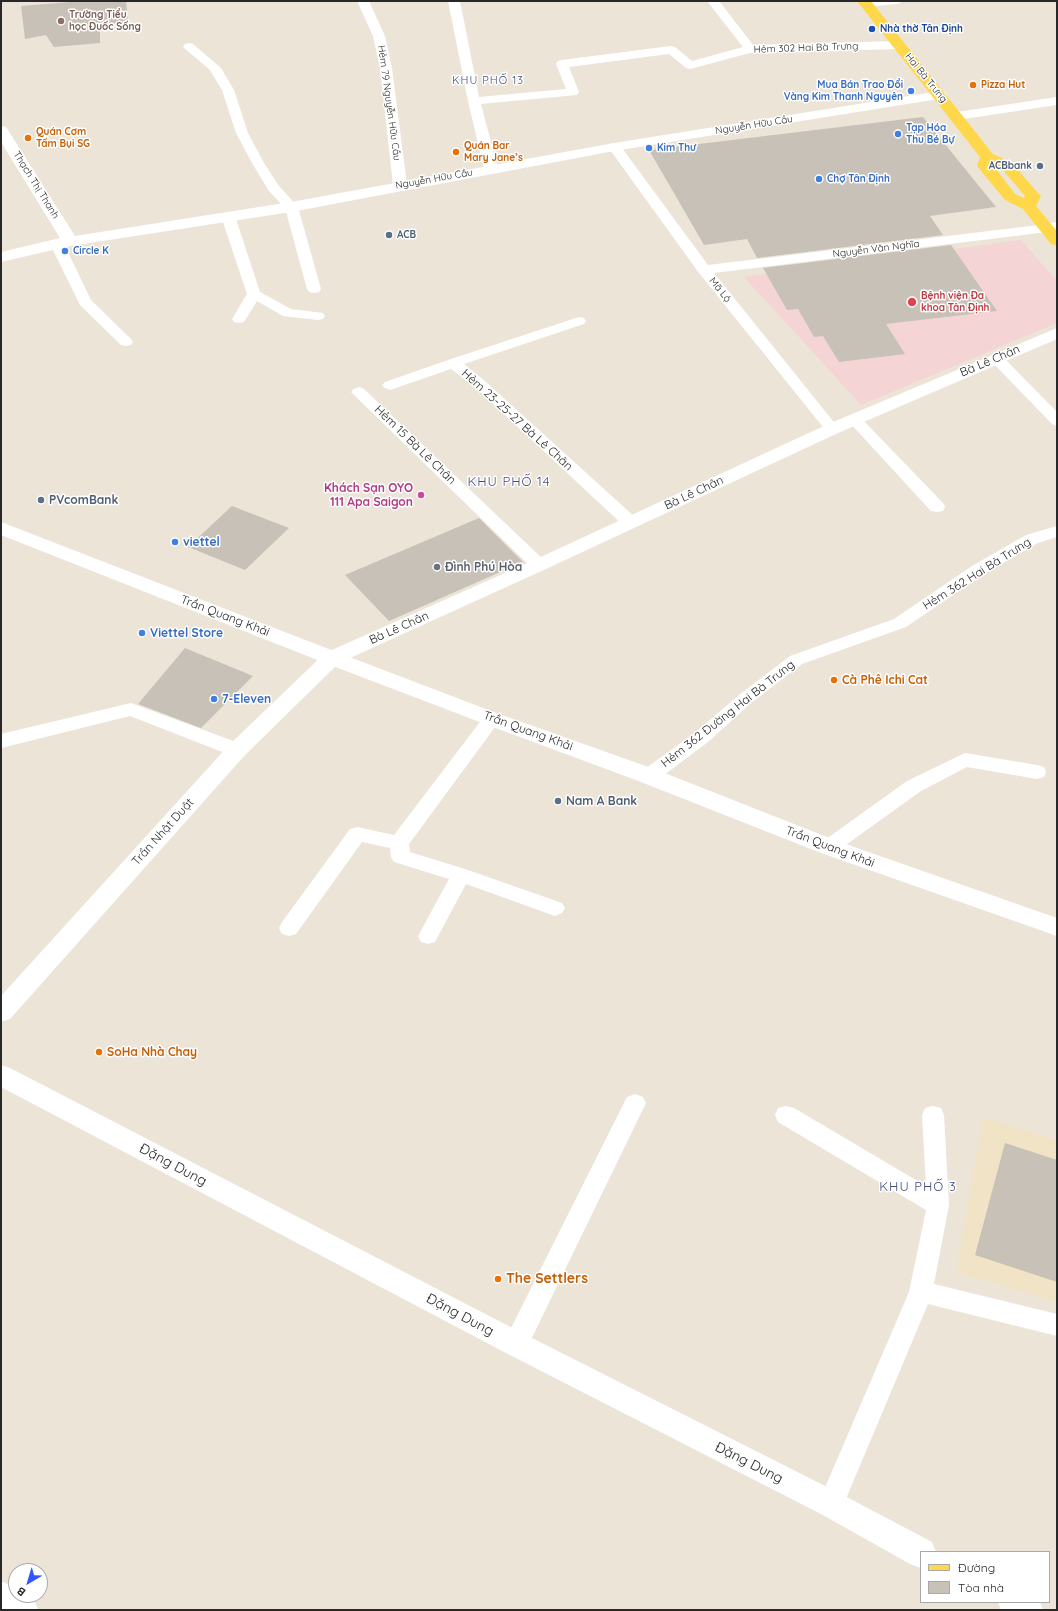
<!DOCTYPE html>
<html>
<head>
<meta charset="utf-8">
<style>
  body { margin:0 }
  #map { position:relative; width:1058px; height:1611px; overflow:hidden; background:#ede4d8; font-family:Quicksand,sans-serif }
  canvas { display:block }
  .frame { position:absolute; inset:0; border:2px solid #282828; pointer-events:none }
  .legend { position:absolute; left:920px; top:1551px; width:130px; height:52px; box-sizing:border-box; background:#fff; border:1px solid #a9a9a9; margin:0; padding:5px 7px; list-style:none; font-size:12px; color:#282828 }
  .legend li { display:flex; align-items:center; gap:8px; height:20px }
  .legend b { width:20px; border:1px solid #a9a9a9 }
  .north { position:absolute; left:8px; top:1563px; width:40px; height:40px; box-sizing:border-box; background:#fff; border:1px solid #a9a9a9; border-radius:50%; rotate:218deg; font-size:11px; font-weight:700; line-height:16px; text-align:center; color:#282828 }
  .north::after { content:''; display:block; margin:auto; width:14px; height:18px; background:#3257ff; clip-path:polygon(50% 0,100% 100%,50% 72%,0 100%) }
</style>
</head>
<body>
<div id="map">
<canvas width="1058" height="1611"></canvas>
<div class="frame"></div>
<ul class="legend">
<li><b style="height:5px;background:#ffd74a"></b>Đường</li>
<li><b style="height:11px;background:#c7c1b8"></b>Tòa nhà</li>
</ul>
<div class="north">B</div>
</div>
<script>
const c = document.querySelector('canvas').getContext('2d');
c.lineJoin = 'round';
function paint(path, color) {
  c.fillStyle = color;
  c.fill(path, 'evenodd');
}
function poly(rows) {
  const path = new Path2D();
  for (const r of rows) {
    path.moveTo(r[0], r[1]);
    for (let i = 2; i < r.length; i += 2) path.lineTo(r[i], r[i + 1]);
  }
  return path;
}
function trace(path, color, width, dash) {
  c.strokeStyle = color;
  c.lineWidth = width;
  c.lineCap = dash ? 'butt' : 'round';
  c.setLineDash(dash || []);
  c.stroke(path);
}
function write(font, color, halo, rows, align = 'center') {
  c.font = font + ' Quicksand,sans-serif';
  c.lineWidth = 3;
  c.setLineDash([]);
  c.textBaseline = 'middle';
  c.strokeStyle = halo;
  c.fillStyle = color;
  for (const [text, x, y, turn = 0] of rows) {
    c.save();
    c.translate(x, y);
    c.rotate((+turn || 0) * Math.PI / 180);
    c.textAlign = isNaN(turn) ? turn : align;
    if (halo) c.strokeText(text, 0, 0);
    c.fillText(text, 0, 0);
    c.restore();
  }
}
const education = poly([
  [983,1117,1057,1140,1057,1302,956,1272]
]);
const medical = poly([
  [1021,240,1057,281,1057,323,861,405,744,277]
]);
const building = poly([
  [83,1,126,1,128,21,100,26,100,43,54,47,46,35,25,39,21,6],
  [923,117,996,207,930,216,943,235,757,258,747,239,704,245,649,150],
  [951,245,997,311,886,324,905,354,839,362,823,336,814,337,798,309,787,310,763,268],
  [232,506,289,528,245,570,188,547],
  [479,518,523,562,389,621,345,575],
  [185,648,253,676,201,728,138,704],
  [1005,1143,1057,1160,1057,1282,975,1255]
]);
const lane = poly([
  [357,1,369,1,385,36,392,68,407,185,405,188,400,189,395,188,393,185,380,68,373,36,357,1],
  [448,1,460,1,479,97,566,89,556,64,558,61,562,60,671,46,675,47,692,61,743,47,707,1,719,1,753,45,899,41,903,42,905,45,903,48,899,49,750,53,690,69,686,68,669,54,569,67,579,92,577,95,481,104,498,169,496,172,491,173,486,172,484,169,468,101,448,1],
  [864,1,902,1,900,3,896,4,866,7,862,6,860,4,864,1],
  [189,43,193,44,221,68,234,90,248,133,264,163,279,186,298,207,321,289,319,292,314,293,309,292,307,289,285,208,269,191,252,163,236,133,222,90,210,70,183,47,185,44,189,43],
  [1057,97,1057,105,957,120,953,119,951,116,953,113,957,112,1057,97],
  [614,143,619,144,708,265,1047,224,1052,225,1054,228,1052,231,1047,232,714,273,837,426,840,429,837,432,832,434,827,432,699,273,608,147,609,144,614,143],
  [228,212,233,213,235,216,260,292,291,309,323,313,325,316,323,319,318,320,283,316,257,301,244,322,239,323,234,322,232,319,247,294,221,216,223,213,228,212],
  [57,240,62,241,64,244,91,300,131,339,133,342,131,345,126,346,121,345,80,305,50,244,52,241,57,240],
  [579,317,584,318,586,321,584,324,464,364,486,382,636,518,638,522,636,526,630,527,624,526,476,388,451,369,390,390,385,388,382,385,385,382,448,360,579,317],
  [996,354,1001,355,1057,412,1057,426,1052,424,991,361,989,358,991,355,996,354],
  [359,387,364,389,545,561,547,565,545,569,539,570,533,569,354,395,351,392,354,389,359,387],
  [855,415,860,417,943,503,945,507,943,511,937,512,931,511,850,423,847,420,850,417,855,415],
  [1057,526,1057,537,1038,543,984,574,906,627,802,664,751,703,708,742,656,781,649,783,642,781,640,776,642,771,696,732,739,695,790,656,894,619,972,566,1026,535,1057,526],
  [131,703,244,745,246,750,244,755,237,757,230,755,130,716,1,748,1,734,131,703],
  [492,713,498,714,501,719,409,844,410,852,468,870,562,903,565,908,562,913,555,916,466,884,435,942,428,944,421,942,418,936,449,879,394,862,391,857,390,848,362,842,296,934,289,936,282,934,279,928,282,922,350,829,357,827,394,835,486,714,492,713],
  [965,753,1037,765,1044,767,1046,772,1044,777,1037,779,967,767,921,791,836,852,829,854,822,852,819,847,822,842,907,781,965,753],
  [635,1094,643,1097,646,1103,525,1352,516,1355,507,1352,504,1344,507,1336,627,1097,635,1094],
  [786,1106,794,1108,926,1186,922,1115,925,1108,933,1106,941,1108,944,1115,949,1205,934,1284,1057,1314,1057,1336,928,1304,840,1513,831,1517,822,1513,818,1504,909,1292,926,1210,778,1122,775,1115,778,1108,786,1106]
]);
const street = poly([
  [940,91,945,92,947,95,945,98,614,151,291,212,70,246,1,262,1,252,60,238,1,142,1,126,6,127,8,130,75,236,291,202,614,143,940,91],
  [1057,328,1057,339,838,433,546,569,339,663,245,755,10,1019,1,1022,1,996,229,745,325,653,532,561,826,425,1057,328],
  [1,1065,10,1068,526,1335,841,1494,932,1542,936,1552,921,1552,921,1568,910,1564,821,1514,506,1353,1,1087,1,1065],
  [1,1581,16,1588,16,1595,27,1595,34,1599,38,1610,1,1610,1,1581],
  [998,1602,1040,1602,1043,1610,1001,1610,998,1602]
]);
const secondary = poly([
  [1057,222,1057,232,1047,233,1041,231,1039,228,1041,225,1057,222],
  [1,522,339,653,499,714,657,770,837,841,1057,918,1057,936,821,853,641,782,485,724,325,663,1,535,1,522]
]);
const primary = poly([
  [857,1,871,1,993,154,1012,163,1038,193,1041,196,1036,206,1057,231,1057,246,1051,244,1023,209,1005,200,977,166,980,157,857,1],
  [993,165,1002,169,1025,196,1024,198,1015,194,993,165]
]);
const markers = [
  [61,21,4,"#8d6e63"],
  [872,29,4,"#1a4fb4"],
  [973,85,4,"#e8710a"],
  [911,91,4,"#3f7fe0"],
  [898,134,4,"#3f7fe0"],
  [28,138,4,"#e8710a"],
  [649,148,4,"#3f7fe0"],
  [456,152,4,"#e8710a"],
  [1040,166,4,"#5c6f8a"],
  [819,179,4,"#3f7fe0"],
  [389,235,4,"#5c6f8a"],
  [65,251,4,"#3f7fe0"],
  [912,302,5,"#e0444e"],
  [421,495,4,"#d1479c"],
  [41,500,4,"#5c6f8a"],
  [175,542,4,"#3f7fe0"],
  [437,567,4,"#6b7280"],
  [142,633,4,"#3f7fe0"],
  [834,680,4,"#e8710a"],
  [214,699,4,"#3f7fe0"],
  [558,801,4,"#5c6f8a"],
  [99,1052,4,"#e8710a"],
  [498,1279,4,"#e8710a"]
];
const farEducationnames = [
  ["Trường Tiểu",69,15],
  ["học Đuốc Sống",69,27]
];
const farTransitnames = [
  ["Nhà thờ Tân Định",880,29]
];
const farStreetnames = [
  ["Hẻm 302 Hai Bà Trưng",806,48,-2],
  ["Hai Bà Trưng",926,78,51],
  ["Hẻm 79 Nguyễn Hữu Cầu",389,103,82],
  ["Nguyễn Hữu Cầu",754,125,-9],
  ["Nguyễn Hữu Cầu",434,179,-10],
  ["Thạch Thị Thanh",36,185,58],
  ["Nguyễn Văn Nghĩa",876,249,-7],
  ["Mã Lộ",720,290,51]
];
const farShopnames = [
  ["Mua Bán Trao Đổi",903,85,"right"],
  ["Vàng Kim Thanh Nguyên",903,97,"right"],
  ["Tạp Hóa",906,128],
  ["Thu Bé Bự",906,140],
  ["Kim Thư",657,148],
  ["Chợ Tân Định",827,179],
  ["Circle K",73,251]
];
const farFoodnames = [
  ["Pizza Hut",981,85],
  ["Quán Cơm",36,132],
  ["Tấm Bụi SG",36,144],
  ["Quán Bar",464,146],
  ["Mary Jane’s",464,158]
];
const farServicenames = [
  ["ACBbank",1032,166],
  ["ACB",397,235,"left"]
];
const farHealthnames = [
  ["Bệnh viện Đa",921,296],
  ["khoa Tân Định",921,308]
];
const farNeighbourhoodnames = [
  ["KHU PHỐ 13",488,81]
];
const streetNames = [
  ["Bà Lê Chân",990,361,-23],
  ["Hẻm 23-25-27 Bà Lê Chân",517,420,42],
  ["Hẻm 15 Bà Lê Chân",415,445,44],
  ["Bà Lê Chân",694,493,-25],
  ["Hẻm 362 Hai Bà Trưng",977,574,-32],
  ["Trần Quang Khải",225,616,21],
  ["Bà Lê Chân",399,628,-24],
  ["Hẻm 362 Đường Hai Bà Trưng",728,714,-38],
  ["Trần Quang Khải",528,731,20],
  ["Trần Nhật Duật",163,832,-48],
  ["Trần Quang Khải",830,847,21]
];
const hotelNames = [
  ["Khách Sạn OYO",413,488],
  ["111 Apa Saigon",413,502]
];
const serviceNames = [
  ["PVcomBank",49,500],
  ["Nam A Bank",566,801]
];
const shopNames = [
  ["viettel",183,542],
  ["Viettel Store",150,633],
  ["7-Eleven",222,699]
];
const worshipNames = [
  ["Đình Phú Hòa",445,567]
];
const foodNames = [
  ["Cà Phê Ichi Cat",842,680],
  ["SoHa Nhà Chay",107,1052]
];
const neighbourhoodNames = [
  ["KHU PHỐ 14",509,482],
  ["KHU PHỐ 3",918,1187]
];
const nearStreetnames = [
  ["Đặng Dung",173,1165,28],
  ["Đặng Dung",460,1315,28],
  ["Đặng Dung",749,1463,27]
];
const nearFoodnames = [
  ["The Settlers",506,1279]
];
paint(education, '#f1e3c5');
paint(medical, '#f5d4d5');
paint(building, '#c7c1b8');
paint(lane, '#fff');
paint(street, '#fff');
paint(secondary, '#fff');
paint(primary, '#ffd74a');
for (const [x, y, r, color] of markers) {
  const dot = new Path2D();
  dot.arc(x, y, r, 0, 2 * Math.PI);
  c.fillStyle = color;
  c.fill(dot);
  trace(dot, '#fff', 1.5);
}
write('bold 10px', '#785e54', '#fff', farEducationnames, 'left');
write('bold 10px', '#164399', '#fff', farTransitnames, 'left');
write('10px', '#282828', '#fff', farStreetnames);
write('bold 10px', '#366cbe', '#fff', farShopnames, 'left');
write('bold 10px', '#c56008', '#fff', farFoodnames, 'left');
write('bold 10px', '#4e5e75', '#fff', farServicenames, 'right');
write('bold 10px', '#be3a42', '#fff', farHealthnames, 'left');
c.letterSpacing = '1px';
write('11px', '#444e7d', '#fff', farNeighbourhoodnames);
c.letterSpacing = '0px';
write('12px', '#282828', '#fff', streetNames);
write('bold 12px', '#b23c85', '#fff', hotelNames, 'right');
write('bold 12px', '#4e5e75', '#fff', serviceNames, 'left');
write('bold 12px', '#366cbe', '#fff', shopNames, 'left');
write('bold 12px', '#5b616d', '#fff', worshipNames, 'left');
write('bold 12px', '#c56008', '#fff', foodNames, 'left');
c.letterSpacing = '1px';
write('13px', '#444e7d', '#fff', neighbourhoodNames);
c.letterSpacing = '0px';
write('14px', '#282828', '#fff', nearStreetnames);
write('bold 14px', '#c56008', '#fff', nearFoodnames, 'left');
</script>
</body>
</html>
